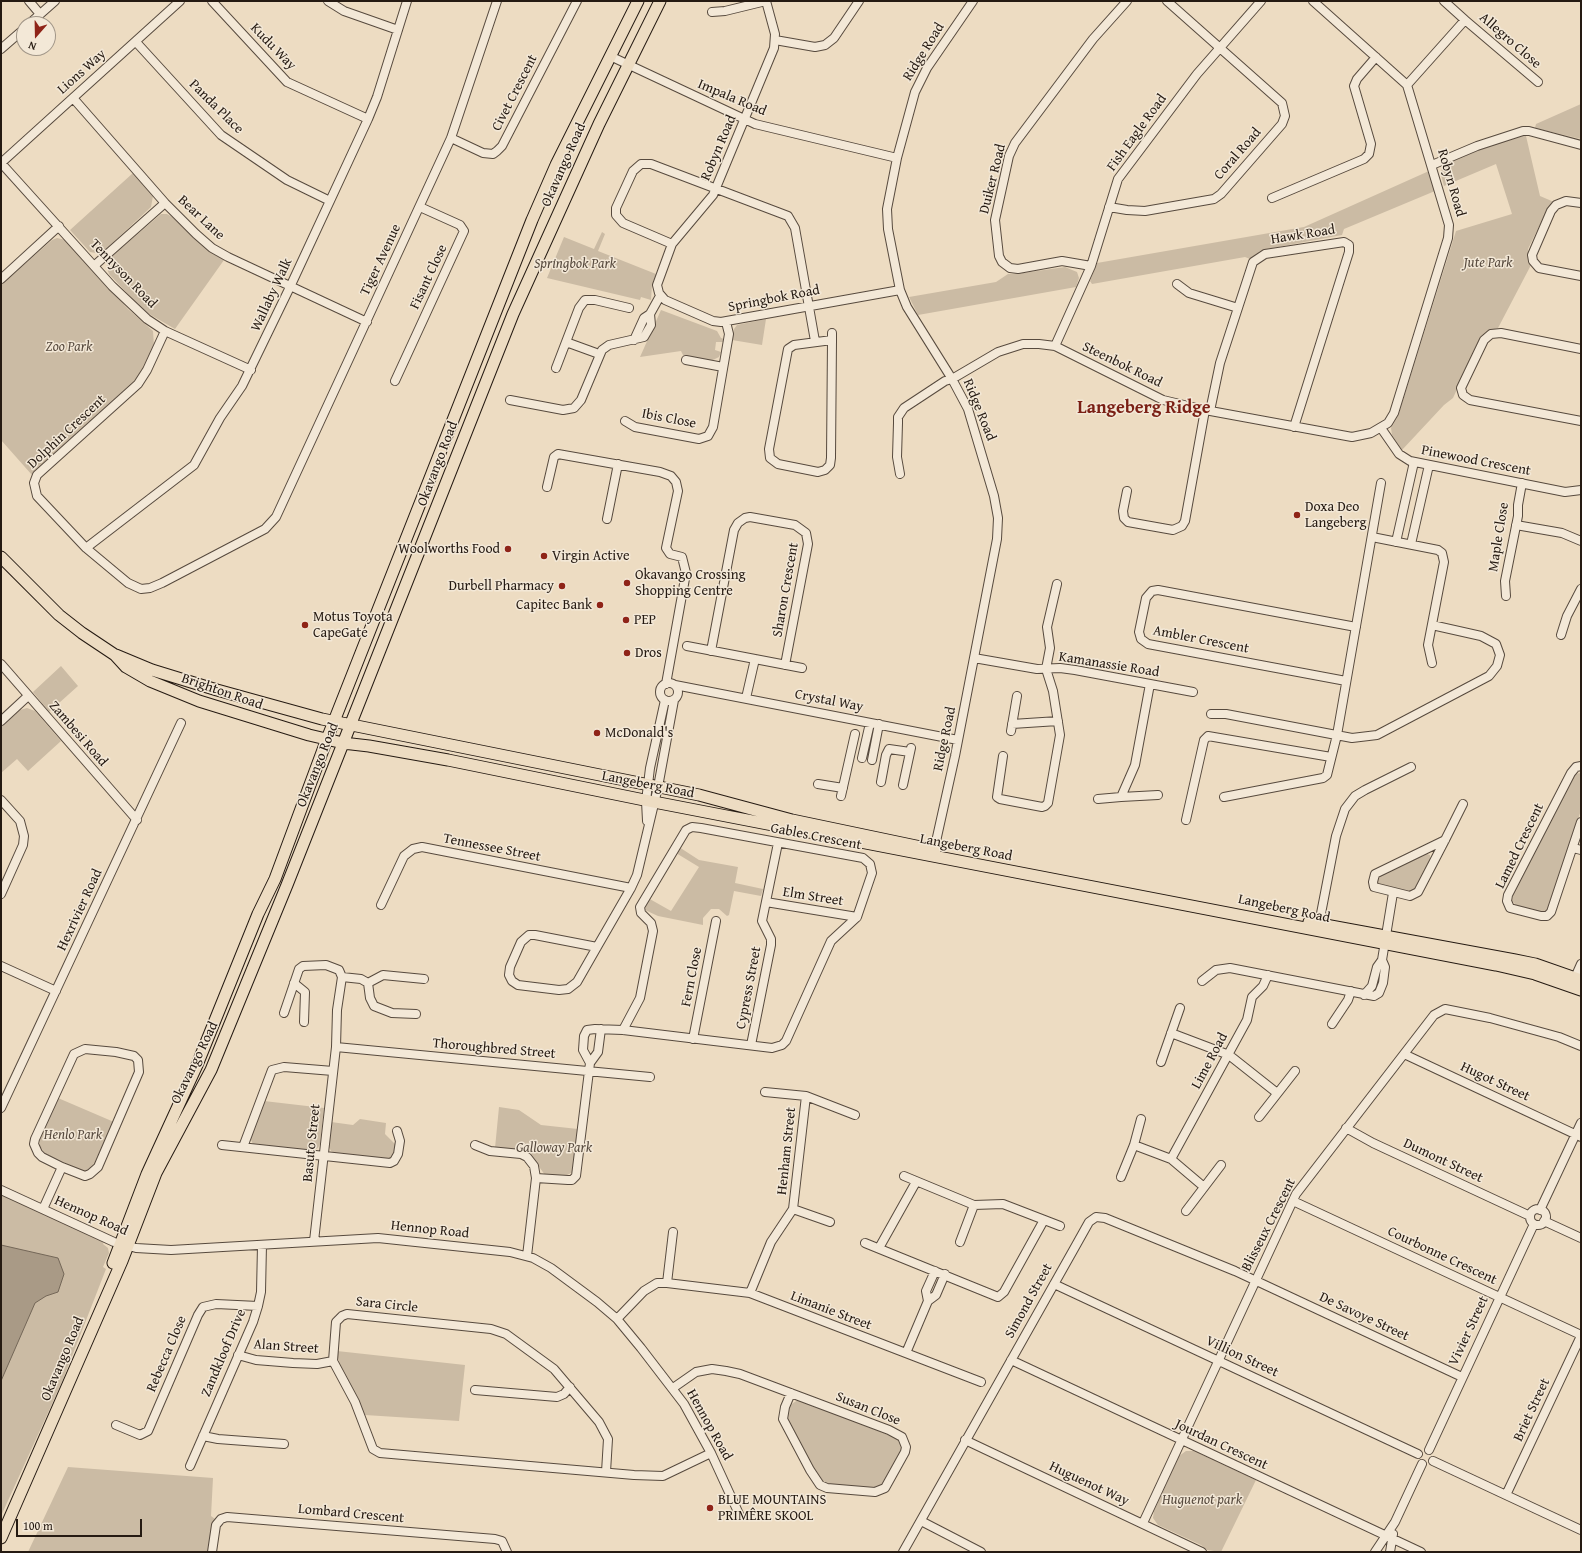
<!DOCTYPE html>
<html>
<head>
<meta charset="utf-8">
<style>
  body { margin:0 }
  #map { position:relative; width:1582px; height:1553px; overflow:hidden; background:#eddcc2; font-family:"Gentium Book Plus",serif }
  canvas { display:block }
  .frame { position:absolute; inset:0; border:2px solid #251a12; pointer-events:none }
  .north { position:absolute; left:16px; top:16px; width:40px; height:40px; box-sizing:border-box; background:#f3e8d7; border:1px solid #a19688; border-radius:50%; rotate:200deg; font-size:11px; font-weight:700; line-height:16px; text-align:center; color:#251a12 }
  .north::after { content:''; display:block; margin:auto; width:14px; height:18px; background:#8f2418; clip-path:polygon(50% 0,100% 100%,50% 72%,0 100%) }
  .scale { position:absolute; left:16px; top:1519px; width:126px; height:18px; box-sizing:border-box; border:2px solid #251a12; border-top:0; padding-left:5px; font-size:12px; line-height:14px; white-space:nowrap; color:#251a12; -webkit-text-stroke:3px #f3e8d7; paint-order:stroke }
</style>
</head>
<body>
<div id="map">
<canvas width="1582" height="1553"></canvas>
<div class="frame"></div>
<div class="north">N</div>
<div class="scale">100 m</div>
</div>
<script>
const c = document.querySelector('canvas').getContext('2d');
c.lineJoin = 'round';
function paint(path, color) {
  c.fillStyle = color;
  c.fill(path, 'evenodd');
}
function poly(rows) {
  const path = new Path2D();
  for (const r of rows) {
    if (r.length === 3) {
      path.moveTo(r[0] + r[2], r[1]);
      path.arc(r[0], r[1], r[2], 0, 2 * Math.PI);
      continue;
    }
    path.moveTo(r[0], r[1]);
    for (let i = 2; i < r.length; i += 2) path.lineTo(r[i], r[i + 1]);
  }
  return path;
}
function trace(path, color, width, dash) {
  c.strokeStyle = color;
  c.lineWidth = width;
  c.lineCap = dash ? 'butt' : 'round';
  c.setLineDash(dash || []);
  c.stroke(path);
}
function write(font, color, halo, rows, align = 'center') {
  c.font = font + ' "Gentium Book Plus",serif';
  c.lineWidth = 3;
  c.setLineDash([]);
  c.textBaseline = 'middle';
  c.strokeStyle = halo;
  c.fillStyle = color;
  for (const [text, x, y, turn = 0] of rows) {
    c.save();
    c.translate(x, y);
    c.rotate((+turn || 0) * Math.PI / 180);
    c.textAlign = isNaN(turn) ? turn : align;
    if (halo) c.strokeText(text, 0, 0);
    c.fillText(text, 0, 0);
    c.restore();
  }
}
const green = poly([
  [1581,104,1581,139,1535,128,1536,124],
  [1520,136,1526,136,1540,196,1554,202,1548,208,1528,249,1528,257,1531,265,1498,328,1488,331,1482,336,1453,398,1444,405,1402,450,1392,435,1391,428,1398,416,1456,231,1512,214,1496,164,1444,186,1441,175,1442,168,1448,163,1481,149],
  [1429,171,1435,191,1344,229,1342,235,1267,249,1260,251,1250,259,1245,257,1092,284,1090,281,1097,263,1304,227],
  [133,173,153,196,151,207,104,251,96,253,90,252,70,230],
  [161,214,167,214,172,217,197,241,224,260,175,329,144,311,109,274,107,268,108,262,111,257],
  [602,232,605,234,598,251,656,274,652,285,651,300,641,297,640,300,547,278,564,237,594,249],
  [57,238,66,240,128,309,153,331,154,346,137,378,32,475,1,440,1,285,52,240],
  [1065,267,1077,272,1079,278,1076,287,918,315,909,297,996,282,1008,274,1016,274],
  [661,310,717,331,721,338,724,339,723,342,716,342,715,350,721,352,719,357,711,361,683,355,681,351,640,357],
  [766,319,762,345,732,340,734,329,737,325],
  [61,666,78,686,49,712,33,692],
  [27,708,35,711,61,741,28,771,17,759,1,773,1,727,20,710],
  [1581,773,1581,810,1550,907,1546,911,1540,912,1518,907,1512,901,1513,894,1575,774],
  [679,847,699,860,738,867,735,883,763,889,761,896,734,891,729,915,727,916,719,909,711,909,703,918,703,925,658,916,645,910,646,906,644,905,648,898,671,911,699,867,676,853],
  [1424,853,1430,855,1430,860,1416,889,1410,892,1378,885,1377,882,1379,877],
  [58,1098,114,1122,94,1167,87,1171,81,1170,46,1154,40,1147,40,1138],
  [264,1101,324,1108,320,1144,318,1148,312,1151,253,1144,250,1138],
  [499,1107,519,1110,541,1125,578,1129,573,1172,565,1176,545,1175,532,1157,495,1148],
  [360,1119,386,1123,385,1134,396,1145,392,1157,387,1159,337,1154,331,1151,328,1145,331,1122,353,1125],
  [1,1193,104,1241,103,1244,108,1248,109,1253,103,1267,106,1269,62,1382,1,1516],
  [337,1351,465,1365,459,1421,365,1415,339,1364],
  [798,1400,899,1439,902,1444,902,1451,883,1484,873,1489,829,1485,820,1481,788,1422,787,1413,790,1405],
  [1186,1451,1194,1451,1256,1480,1221,1552,1207,1550,1201,1545,1158,1525,1153,1518,1154,1511,1179,1456],
  [68,1467,213,1478,211,1516,215,1519,212,1524,208,1552,28,1552]
]);
const water = poly([
  [1,1245,58,1258,64,1274,58,1292,46,1296,35,1303,1,1381,1,1245]
]);
const minor = poly([
  [29,1,40,14],
  [212,1,287,82,368,119],
  [328,1,344,11,398,30],
  [766,1,775,34,774,48,713,195,672,244,657,285,659,293,665,300,713,321,721,322,900,290],
  [712,12,725,11,766,1],
  [1465,20,1538,82],
  [29,24,55,1],
  [775,40,815,47,825,45,834,38,859,1],
  [136,42,221,135,287,180,330,201],
  [1,49,24,29],
  [610,56,755,124,897,158],
  [1407,85,1465,20,1444,1],
  [73,98,165,203,196,234,212,248,228,257,367,322],
  [451,138,483,153,493,154,497,151,502,146,577,1],
  [1,163,112,286,147,319,165,331,251,370],
  [1,163,180,1],
  [1432,165,1477,146,1523,131,1529,131,1581,145],
  [1272,198,1364,159,1369,154,1371,144,1354,86,1357,79,1376,57],
  [1581,203,1566,201,1556,205,1551,211,1532,255,1533,261,1539,268,1581,276],
  [1109,207,1127,210,1145,211,1214,199,1221,194,1282,124,1285,116,1282,103,1167,1],
  [672,244,623,223,616,215,616,208,633,171,641,164,651,164,788,216,795,228,815,341],
  [95,265,165,203],
  [1091,266,1062,261,1018,269,1010,268,1002,262,999,256,995,220,1009,156,1015,143,1093,39,1127,1],
  [1,279,59,226],
  [1177,284,1189,293,1238,308],
  [165,331,147,370,138,384,37,475,34,483,37,496,86,548,128,583,141,589,150,588,162,583,265,529,276,517,451,138,497,1],
  [832,333,832,340,831,458,830,465,825,470,818,472,778,464,770,458,769,449,788,349,794,345,832,340],
  [634,340,644,318,650,314,660,296],
  [566,342,599,354],
  [1055,346,1091,266,1118,179,1197,74,1261,1],
  [1581,349,1501,333,1491,334,1484,340,1461,388,1463,395,1470,400,1581,421],
  [686,360,723,367],
  [556,368,579,308,585,300,595,300,629,308],
  [395,381,464,231,460,225,420,207],
  [510,400,563,410,574,408,581,400,602,350,609,345,644,337,651,325,650,314],
  [1210,411,1220,363,1253,262,1265,254,1344,242,1349,245,1349,252,1294,427],
  [625,421,635,427,699,439,708,436,713,427,729,334,726,322],
  [1381,428,1399,454,1410,461,1565,492,1581,490],
  [900,474,897,457,898,423,898,417,904,408,945,381,952,379,998,352,1023,344,1039,344,1055,346,1163,400,1205,410,1352,437,1371,433,1388,423,1394,413,1448,238,1449,225,1407,85,1313,1],
  [547,487,554,457,558,454,660,472,671,476,676,482,678,491,666,548,670,554,682,557,686,573,666,684],
  [1127,491,1123,511,1124,518,1128,522,1173,530,1182,526,1185,521,1205,410],
  [607,519,618,464],
  [1516,525,1562,533,1581,541],
  [1372,537,1438,550,1442,553,1444,562,1428,645,1432,663],
  [1396,542,1414,462],
  [1411,544,1429,465],
  [86,548,194,465,220,418,242,386,290,287,368,119,377,97,407,1],
  [1506,596,1505,581,1518,516,1518,505,1522,483],
  [1561,635,1567,616,1581,589],
  [687,646,802,668],
  [711,651,734,530,738,523,745,518,750,517,795,525,806,533,808,544,785,665],
  [974,658,1037,669,1060,668,1075,670,1193,692],
  [1,664,137,820],
  [1346,681,1148,644,1141,639,1139,632,1146,598,1152,591,1158,590,1356,627],
  [669,692,9],
  [675,685,958,740],
  [746,698,755,659],
  [1211,714,1226,714,1352,738,1377,735,1489,676,1497,666,1500,655,1496,644,1481,636,1432,625],
  [1,721,28,696],
  [1012,724,1058,721],
  [1011,731,1017,696],
  [1003,756,997,797,1000,799,1042,807,1045,806,1048,803,1060,735,1053,691,1046,669,1050,648,1047,627,1057,584],
  [862,758,870,723],
  [872,760,879,724],
  [1581,766,1576,767,1571,773,1508,895,1507,901,1510,908,1541,916,1547,916,1551,912,1581,822],
  [881,782,886,755,889,749,910,752],
  [818,784,843,788],
  [903,785,911,748],
  [841,796,855,734],
  [1121,797,1158,795],
  [1224,797,1323,778,1327,775,1337,735,1381,483],
  [1098,799,1121,797,1135,765,1150,684],
  [1,800,20,821,24,836,23,845,1,894],
  [1186,820,1204,740,1208,736,1331,757],
  [647,821,646,801,650,768,665,700],
  [1445,840,1375,874,1373,882,1374,887,1410,896,1418,892,1445,840,1463,804],
  [1573,848,1581,850],
  [933,855,955,756,997,539,998,518,994,496,968,409,952,379,907,307,900,290,888,229,887,209,897,158,915,92,927,68,973,1],
  [766,902,857,917],
  [381,905,404,856,413,849,422,847,631,888],
  [1318,929,1336,836,1345,809,1355,796,1365,790,1411,767],
  [597,947,535,935,529,935,521,942,510,967,509,975,512,981,518,985,559,990,568,989,577,982,597,947,631,888,637,875,658,787,674,700],
  [1,966,56,991],
  [1202,981,1216,970,1230,968,1374,996,1379,993,1383,983,1385,967,1382,960],
  [1573,982,1581,964],
  [294,983,305,992,304,1022],
  [368,983,370,998,374,1006,392,1013,416,1014],
  [1364,995,1372,986,1377,967,1382,960,1393,893],
  [284,1013,299,969,303,966,326,965,339,970,342,977],
  [1332,1024,1348,1000,1351,991],
  [1171,1033,1229,1055,1277,1093],
  [693,1039,716,921],
  [751,1045,771,945,771,939,762,921,778,843],
  [336,1047,650,1077],
  [1404,1054,1581,1137],
  [1161,1062,1180,1008],
  [590,1063,598,1052,601,1029],
  [765,1092,806,1096,855,1115],
  [1,1108,181,723],
  [1259,1117,1295,1071],
  [1346,1128,1373,1143,1530,1216],
  [222,1145,390,1163,394,1161,398,1154,400,1141,397,1131],
  [475,1145,490,1151,521,1154,527,1157,534,1166,536,1178,527,1256],
  [1134,1145,1171,1159,1204,1187],
  [243,1147,272,1070,284,1067,333,1071],
  [1171,1159,1247,1020,1252,997,1263,986,1268,975],
  [904,1176,974,1205,1003,1204,1060,1226],
  [1121,1177,1134,1145,1141,1119],
  [536,1178,568,1180,572,1180,576,1176,590,1063,583,1050,584,1036,587,1030,595,1029,623,1030,772,1048,782,1045,786,1041,831,941,857,917,872,873,870,864,863,858,701,828,692,827,686,830,640,907,641,913,651,923,653,931,640,998,623,1030],
  [1,1190,114,1242,136,1248,171,1250,378,1238,510,1252,533,1258,551,1268,597,1302,617,1319,641,1348,684,1404,711,1453,739,1514],
  [1293,1201,1581,1335],
  [43,1209,62,1167,85,1176,90,1174,98,1167,139,1072,138,1060,134,1056,116,1052,85,1049,74,1054,35,1139,34,1144,38,1153,42,1157,62,1167],
  [793,1209,830,1222],
  [1538,1217,8],
  [1540,1210,1581,1123],
  [1186,1211,1221,1165],
  [1544,1221,1581,1238],
  [314,1241,336,1047,337,1010,342,977,361,979,368,983,383,975,424,979],
  [960,1242,974,1205],
  [865,1243,998,1297,1004,1292,1044,1220],
  [879,1248,916,1182],
  [667,1283,673,1232],
  [1054,1284,1418,1454],
  [750,1293,771,1242,793,1209,806,1096],
  [928,1301,926,1291,935,1271],
  [617,1319,644,1291,657,1283,667,1283,750,1293,981,1382],
  [906,1353,928,1301,936,1295,945,1274],
  [238,1355,256,1360,293,1363,317,1364,333,1361],
  [1011,1360,1421,1552],
  [673,1388,696,1372,712,1369,726,1371,740,1374,889,1430,902,1437,906,1447,905,1452,885,1488,875,1492,827,1488,820,1485,810,1470,783,1419,785,1407,791,1393],
  [475,1390,557,1397,564,1394,570,1387],
  [116,1425,140,1435,148,1431,198,1315,203,1307,216,1304,258,1306],
  [203,1436,218,1439,284,1444],
  [965,1440,1202,1552],
  [1429,1450,1534,1224],
  [1433,1461,1581,1530],
  [190,1466,253,1322,258,1306,261,1292,262,1245],
  [606,1472,608,1439,599,1422,554,1369,506,1334,491,1329,347,1314,342,1316,336,1322,333,1361,355,1402,373,1449,380,1453,634,1475,663,1476,711,1453],
  [1506,1495,1581,1336],
  [921,1521,981,1552],
  [1143,1523,1296,1194,1434,1015,1445,1009,1490,1018,1559,1037,1581,1046],
  [212,1552,216,1525,221,1519,227,1517,495,1539,502,1541,507,1552],
  [903,1552,1075,1247,1089,1222,1096,1217,1105,1218,1235,1271,1462,1377],
  [1375,1552,1395,1522,1422,1464],
  [1390,1552,1393,1534]
]);
const major = poly([
  [1,557,59,615,82,633,115,655,126,667,150,681,199,701,309,735,343,743,369,746,448,760,654,802,1496,965,1535,974,1581,990],
  [116,655,152,670,217,690,322,719,699,795,792,820,935,850],
  [1309,922,1515,960,1535,964,1581,980],
  [113,1263,147,1174,197,1065,258,914,275,879,327,739,532,220,556,165,638,1],
  [1,1538,122,1261,156,1173,211,1070,287,885,513,314,599,124,660,1]
]);
const markers = [
  [1297,515,4,"#8f2418"],
  [508,549,4,"#8f2418"],
  [544,556,4,"#8f2418"],
  [627,583,4,"#8f2418"],
  [562,586,4,"#8f2418"],
  [600,605,4,"#8f2418"],
  [626,620,4,"#8f2418"],
  [305,625,4,"#8f2418"],
  [627,653,4,"#8f2418"],
  [597,733,4,"#8f2418"],
  [710,1508,4,"#8f2418"]
];
const streetNames = [
  ["Allegro Close",1510,41,41],
  ["Kudu Way",273,47,46],
  ["Ridge Road",924,52,-58],
  ["Lions Way",82,72,-42],
  ["Civet Crescent",515,93,-63],
  ["Impala Road",732,98,23],
  ["Panda Place",216,107,45],
  ["Fish Eagle Road",1137,133,-54],
  ["Robyn Road",719,148,-67],
  ["Coral Road",1238,154,-49],
  ["Okavango Road",564,165,-66],
  ["Duiker Road",993,179,-76],
  ["Robyn Road",1451,183,74],
  ["Bear Lane",201,218,43],
  ["Hawk Road",1303,235,-9],
  ["Tiger Avenue",381,260,-65],
  ["Tennyson Road",123,274,46],
  ["Fisant Close",429,277,-65],
  ["Wallaby Walk",272,295,-65],
  ["Springbok Road",774,299,-11],
  ["Steenbok Road",1122,365,26],
  ["Ridge Road",979,410,68],
  ["Ibis Close",669,419,11],
  ["Dolphin Crescent",67,432,-43],
  ["Pinewood Crescent",1476,461,11],
  ["Okavango Road",438,464,-69],
  ["Maple Close",1499,537,-81],
  ["Sharon Crescent",786,590,-80],
  ["Ambler Crescent",1201,640,11],
  ["Kamanassie Road",1109,665,9],
  ["Brighton Road",222,692,19],
  ["Crystal Way",829,701,11],
  ["Zambesi Road",78,734,49],
  ["Ridge Road",945,739,-78],
  ["Okavango Road",318,765,-68],
  ["Langeberg Road",648,785,11],
  ["Gables Crescent",816,837,11],
  ["Lamed Crescent",1520,846,-64],
  ["Tennessee Street",492,848,11],
  ["Langeberg Road",966,848,11],
  ["Elm Street",813,897,9],
  ["Langeberg Road",1284,909,12],
  ["Hexrivier Road",80,910,-65],
  ["Fern Close",692,977,-79],
  ["Cypress Street",749,988,-79],
  ["Thoroughbred Street",494,1049,5],
  ["Lime Road",1210,1061,-62],
  ["Okavango Road",195,1063,-64],
  ["Hugot Street",1495,1082,25],
  ["Basuto Street",312,1143,-84],
  ["Henham Street",787,1151,-84],
  ["Dumont Street",1443,1161,25],
  ["Hennop Road",91,1216,24],
  ["Blisseux Crescent",1269,1225,-63],
  ["Hennop Road",430,1230,6],
  ["Courbonne Crescent",1442,1256,25],
  ["Simond Street",1029,1301,-61],
  ["Sara Circle",387,1305,6],
  ["Limanie Street",831,1311,21],
  ["De Savoye Street",1364,1317,25],
  ["Vivier Street",1469,1331,-65],
  ["Alan Street",286,1347,4],
  ["Zandkloof Drive",224,1353,-67],
  ["Rebecca Close",167,1354,-67],
  ["Villion Street",1242,1357,25],
  ["Okavango Road",63,1359,-67],
  ["Susan Close",868,1409,22],
  ["Briet Street",1532,1410,-65],
  ["Hennop Road",709,1425,61],
  ["Jourdan Crescent",1221,1445,25],
  ["Huguenot Way",1089,1484,25],
  ["Lombard Crescent",351,1514,5]
];
const parkNames = [
  ["Jute Park",1488,263],
  ["Springbok Park",575,264],
  ["Zoo Park",69,347],
  ["Henlo Park",73,1135],
  ["Galloway Park",554,1148],
  ["Huguenot park",1202,1500]
];
const poiNames = [
  ["Doxa Deo",1305,507],
  ["Langeberg",1305,523],
  ["Woolworths Food",500,549,"right"],
  ["Virgin Active",552,556],
  ["Okavango Crossing",635,575],
  ["Shopping Centre",635,591],
  ["Durbell Pharmacy",554,586,"right"],
  ["Capitec Bank",592,605,"right"],
  ["Motus Toyota",313,617],
  ["CapeGate",313,633],
  ["PEP",634,620],
  ["Dros",635,653],
  ["McDonald's",605,733],
  ["BLUE MOUNTAINS",718,1500],
  ["PRIMÊRE SKOOL",718,1516]
];
const districtNames = [
  ["Langeberg Ridge",1144,408]
];
paint(green, '#cbbba4');
paint(water, '#a99a86');
trace(water, '#746758', 1);
trace(minor, '#574a3e', 10);
trace(major, '#251a12', 13);
trace(minor, '#f3e8d7', 8);
trace(major, '#eddcc2', 11);
for (const [x, y, r, color] of markers) {
  const dot = new Path2D();
  dot.arc(x, y, r, 0, 2 * Math.PI);
  c.fillStyle = color;
  c.fill(dot);
  trace(dot, '#f3e8d7', 1.5);
}
write('14px', '#251a12', '#f3e8d7', streetNames);
write('italic 14px', '#574a3e', '#f3e8d7', parkNames);
write('14px', '#251a12', '#f3e8d7', poiNames, 'left');
write('bold 18px', '#7a1f14', '#f3e8d7', districtNames);
</script>
</body>
</html>
